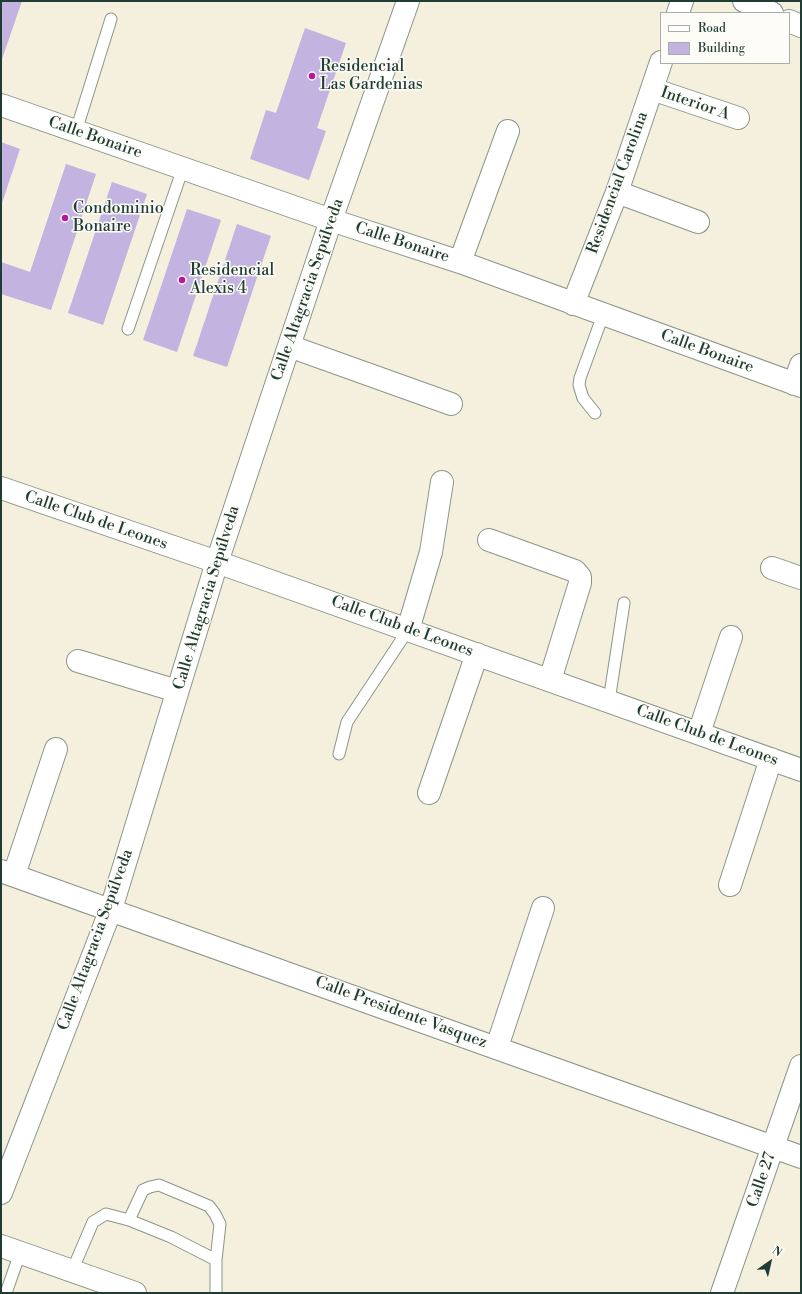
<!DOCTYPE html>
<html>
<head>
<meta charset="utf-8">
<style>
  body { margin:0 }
  #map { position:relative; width:802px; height:1294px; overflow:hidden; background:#f4f0dd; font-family:"Libre Bodoni",serif }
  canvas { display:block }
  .frame { position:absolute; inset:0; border:2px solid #1f3d34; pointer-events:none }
  .legend { position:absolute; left:660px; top:12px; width:130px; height:52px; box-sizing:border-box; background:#fdfcf7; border:1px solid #a4b0a9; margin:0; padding:5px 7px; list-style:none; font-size:12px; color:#1f3d34 }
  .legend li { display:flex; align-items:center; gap:8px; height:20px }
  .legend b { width:20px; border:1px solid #a4b0a9 }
  .north { position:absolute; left:750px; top:1242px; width:40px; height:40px; -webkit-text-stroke:3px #fdfcf7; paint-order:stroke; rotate:34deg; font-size:11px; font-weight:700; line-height:16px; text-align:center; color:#1f3d34 }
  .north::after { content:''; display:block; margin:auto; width:14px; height:18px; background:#1f3d34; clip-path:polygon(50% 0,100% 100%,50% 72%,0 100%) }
</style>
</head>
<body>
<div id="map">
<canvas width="802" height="1294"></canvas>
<div class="frame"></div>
<ul class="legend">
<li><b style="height:5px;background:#fff"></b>Road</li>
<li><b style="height:11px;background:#c2b3e1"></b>Building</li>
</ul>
<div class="north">N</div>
</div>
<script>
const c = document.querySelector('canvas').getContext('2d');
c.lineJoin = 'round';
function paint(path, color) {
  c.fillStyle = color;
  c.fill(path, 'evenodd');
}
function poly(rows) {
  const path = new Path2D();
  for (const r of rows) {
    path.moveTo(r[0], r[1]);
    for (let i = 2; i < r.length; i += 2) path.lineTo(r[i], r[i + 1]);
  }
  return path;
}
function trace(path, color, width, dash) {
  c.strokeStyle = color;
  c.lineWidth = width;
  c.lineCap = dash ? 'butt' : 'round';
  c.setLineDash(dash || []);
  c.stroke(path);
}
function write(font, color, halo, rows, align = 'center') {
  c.font = font + ' "Libre Bodoni",serif';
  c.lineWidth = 3;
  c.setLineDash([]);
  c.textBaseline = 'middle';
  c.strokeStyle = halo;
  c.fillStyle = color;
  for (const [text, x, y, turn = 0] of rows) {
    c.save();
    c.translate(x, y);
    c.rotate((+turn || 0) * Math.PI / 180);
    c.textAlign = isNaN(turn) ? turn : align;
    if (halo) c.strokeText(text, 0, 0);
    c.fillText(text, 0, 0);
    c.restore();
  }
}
const building = poly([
  [1,1,22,1,1,62],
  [305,28,346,43,317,128,326,131,309,180,250,159,266,110,276,113],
  [1,142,20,149,1,206],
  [66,164,96,174,51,310,1,294,1,262,30,272],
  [112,182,147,194,103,325,68,313],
  [187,209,221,220,177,352,143,340],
  [237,224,271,236,227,367,193,356]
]);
const service = poly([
  [76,131,111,19],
  [128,329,183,168],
  [595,413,583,398,579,385,580,378,603,315],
  [609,701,624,603],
  [339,754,347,722,408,630],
  [129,1220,143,1190,150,1187,159,1185,209,1206,215,1214,220,1224,216,1260],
  [72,1271,93,1222,106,1214,129,1220,171,1237,216,1260,216,1293],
  [6,1293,20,1253]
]);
const minor = poly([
  [744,1,772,13],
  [678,13,682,1],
  [789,21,801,26],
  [652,89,738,118],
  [1,105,331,220,460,262,801,386],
  [617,192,698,222],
  [460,262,508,131],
  [573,304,617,192,661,62],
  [289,346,451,404],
  [794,384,801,365],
  [1,488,217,562,801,770],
  [489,540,575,571,580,577,580,583,550,680],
  [772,568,801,578],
  [408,630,431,552,442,482],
  [78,661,177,691],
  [699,733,731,637],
  [429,793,477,654],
  [1,871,801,1157],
  [14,875,56,749],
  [730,885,771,759],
  [497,1047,543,908],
  [1,1193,111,909,217,562,331,220,408,1],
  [1,1246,135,1293],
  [722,1293,801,1066]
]);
const markers = [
  [312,76,4,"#b5179e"],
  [65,218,4,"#b5179e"],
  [182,280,4,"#b5179e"]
];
const poiNames = [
  ["Residencial",320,67],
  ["Las Gardenias",320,85],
  ["Condominio",73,209],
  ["Bonaire",73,227],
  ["Residencial",190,271],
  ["Alexis 4",190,289]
];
const streetNames = [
  ["Interior A",695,104,19],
  ["Calle Bonaire",95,138,19],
  ["Residencial Carolina",618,183,-70],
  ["Calle Bonaire",402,243,18],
  ["Calle Altagracia Sepúlveda",308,290,-71],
  ["Calle Bonaire",707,352,20],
  ["Calle Club de Leones",96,521,19],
  ["Calle Altagracia Sepúlveda",207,598,-73],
  ["Calle Club de Leones",402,627,20],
  ["Calle Club de Leones",707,736,20],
  ["Calle Altagracia Sepúlveda",96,940,-70],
  ["Calle Presidente Vasquez",401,1013,20],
  ["Calle 27",762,1180,-71]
];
paint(building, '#c2b3e1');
trace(service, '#8a9688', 13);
trace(minor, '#8a9688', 24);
trace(service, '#fff', 11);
trace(minor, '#fff', 22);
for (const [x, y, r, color] of markers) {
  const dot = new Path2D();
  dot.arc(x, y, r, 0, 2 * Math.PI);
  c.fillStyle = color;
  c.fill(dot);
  trace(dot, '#fdfcf7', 1.5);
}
write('16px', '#1f3d34', '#fdfcf7', poiNames, 'left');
write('16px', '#1f3d34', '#fdfcf7', streetNames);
</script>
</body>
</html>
